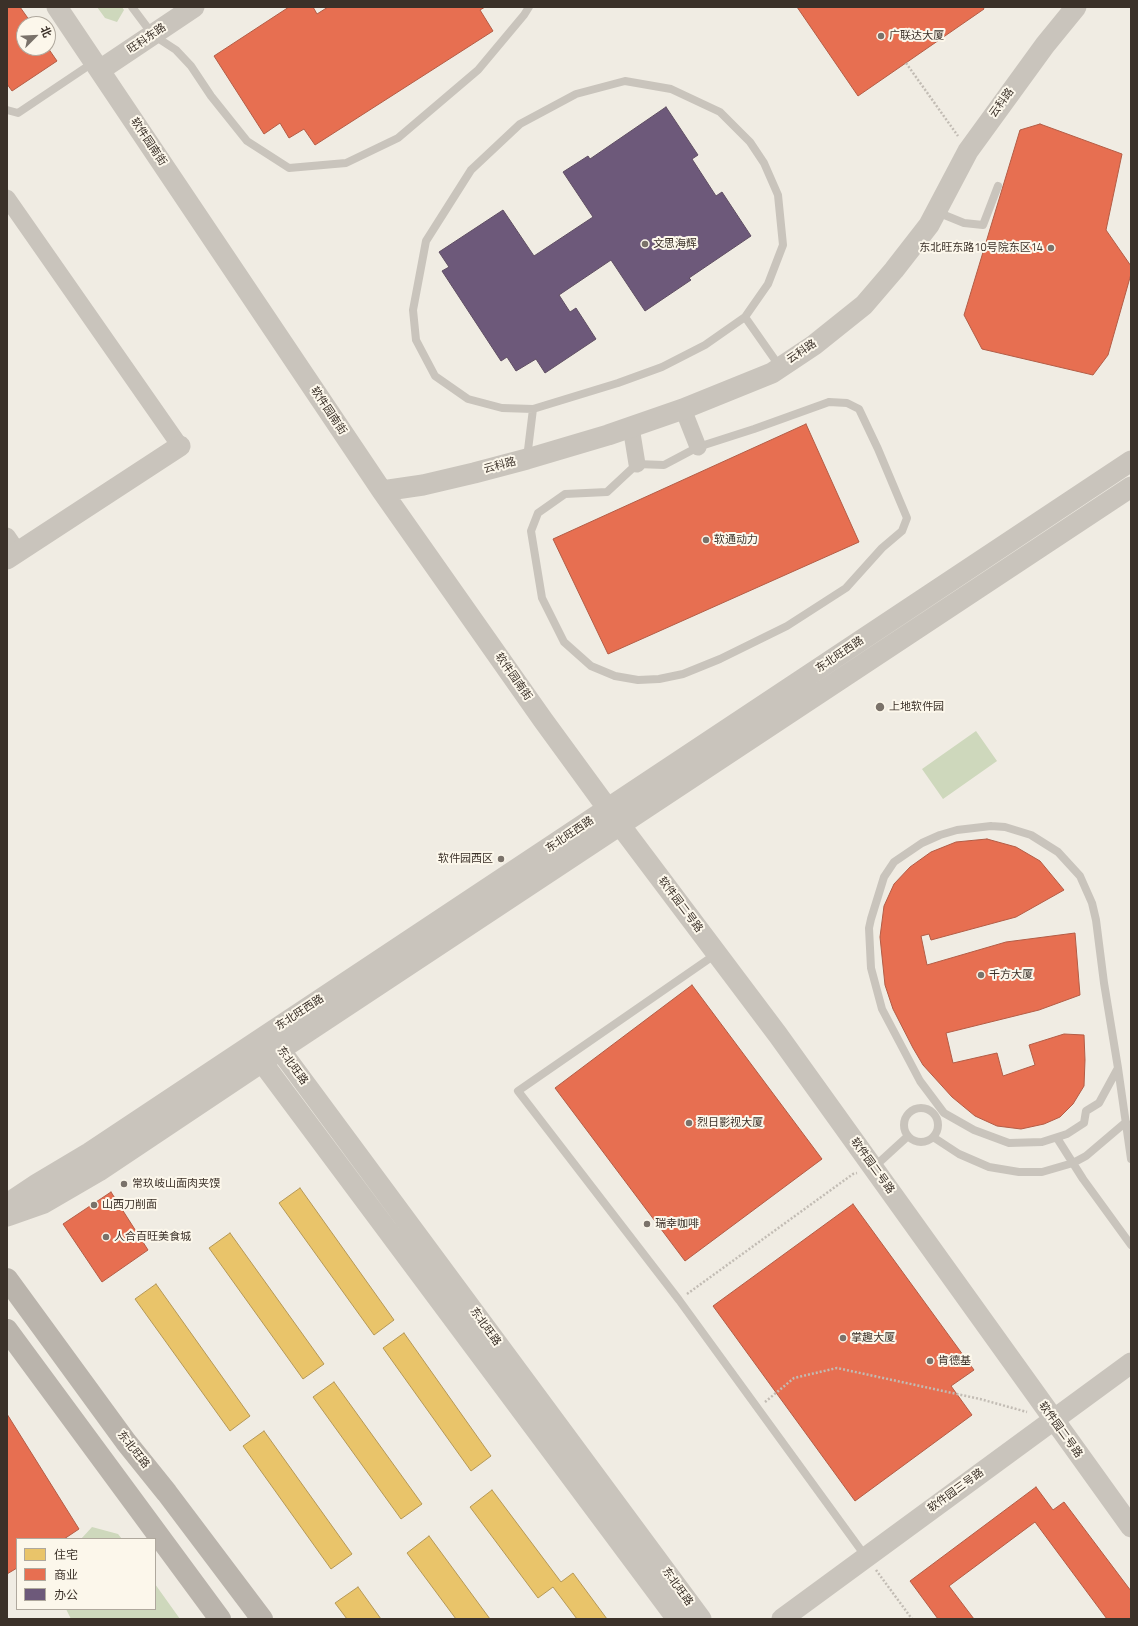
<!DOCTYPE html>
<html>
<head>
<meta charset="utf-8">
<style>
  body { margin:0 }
  #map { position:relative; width:1138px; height:1626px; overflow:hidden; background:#f0ece3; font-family:"Titillium Web","Noto Sans SC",sans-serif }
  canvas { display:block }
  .frame { position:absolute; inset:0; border:8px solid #3b3129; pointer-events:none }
  .legend { position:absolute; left:16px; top:1538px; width:140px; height:72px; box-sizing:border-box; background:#fcf7eb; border:1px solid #afa89d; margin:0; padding:5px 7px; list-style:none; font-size:12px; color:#3b3129 }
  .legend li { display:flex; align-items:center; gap:8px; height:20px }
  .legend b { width:20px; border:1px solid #afa89d }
  .north { position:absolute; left:16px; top:16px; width:40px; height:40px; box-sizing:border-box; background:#fcf7eb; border:1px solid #afa89d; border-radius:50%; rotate:66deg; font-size:11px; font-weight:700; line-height:16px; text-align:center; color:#3b3129 }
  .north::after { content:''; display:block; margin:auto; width:14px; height:18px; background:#7a726a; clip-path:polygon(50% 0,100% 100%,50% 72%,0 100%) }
</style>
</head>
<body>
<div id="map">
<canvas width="1138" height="1626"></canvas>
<div class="frame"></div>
<ul class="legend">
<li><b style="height:11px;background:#e9c46a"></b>住宅</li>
<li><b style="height:11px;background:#e76f51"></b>商业</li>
<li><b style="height:11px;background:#6d597a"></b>办公</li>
</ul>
<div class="north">北</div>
</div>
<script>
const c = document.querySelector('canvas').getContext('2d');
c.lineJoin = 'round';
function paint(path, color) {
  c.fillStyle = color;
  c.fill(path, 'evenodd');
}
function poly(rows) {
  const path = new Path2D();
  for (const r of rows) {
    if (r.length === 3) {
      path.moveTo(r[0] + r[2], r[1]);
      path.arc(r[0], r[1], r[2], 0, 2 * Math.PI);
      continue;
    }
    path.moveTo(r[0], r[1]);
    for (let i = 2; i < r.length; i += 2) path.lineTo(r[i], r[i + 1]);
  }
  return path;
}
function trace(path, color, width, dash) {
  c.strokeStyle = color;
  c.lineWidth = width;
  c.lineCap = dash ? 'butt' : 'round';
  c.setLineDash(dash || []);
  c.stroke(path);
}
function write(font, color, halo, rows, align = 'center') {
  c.font = font + ' "Titillium Web","Noto Sans SC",sans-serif';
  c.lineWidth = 4;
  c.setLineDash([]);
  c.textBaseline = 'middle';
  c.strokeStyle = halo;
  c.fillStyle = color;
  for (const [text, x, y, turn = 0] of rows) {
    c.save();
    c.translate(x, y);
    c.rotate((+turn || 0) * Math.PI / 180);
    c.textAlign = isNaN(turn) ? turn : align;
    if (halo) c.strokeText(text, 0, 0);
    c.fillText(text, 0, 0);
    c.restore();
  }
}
const green = poly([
  [97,7,122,7,124,10,117,22,105,18],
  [976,731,997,761,943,799,922,769],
  [92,1527,118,1534,122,1539,81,1539],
  [155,1584,180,1619,71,1619,66,1609,155,1609]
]);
const homes = poly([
  [300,1188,394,1320,374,1335,279,1203,300,1188],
  [230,1233,324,1364,303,1379,209,1248,230,1233],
  [156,1284,250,1416,230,1431,135,1299,156,1284],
  [404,1333,491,1456,471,1471,383,1348,404,1333],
  [334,1382,422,1504,401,1519,313,1397,334,1382],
  [264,1431,352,1554,331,1569,243,1446,264,1431],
  [492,1490,561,1582,573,1573,607,1619,577,1619,553,1587,538,1598,470,1507,492,1490],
  [429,1536,490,1619,456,1619,407,1553,429,1536],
  [358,1587,381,1619,347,1619,335,1603,358,1587]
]);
const shops = poly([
  [7,7,20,7,32,24,24,24,24,48,48,48,57,61,12,91,7,84,7,7],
  [289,7,313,7,317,14,328,7,485,7,480,10,493,31,315,145,304,129,289,138,280,123,264,134,214,56,289,7],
  [797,7,983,7,984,9,858,96,797,7],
  [1040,124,1122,154,1106,230,1131,266,1131,274,1108,355,1093,375,982,349,964,315,1020,130,1040,124],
  [806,424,859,542,608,654,553,539,806,424],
  [987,839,1016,847,1040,861,1064,890,1016,917,931,940,929,934,921,936,927,965,1006,942,1075,933,1080,995,1039,1010,946,1033,953,1063,997,1053,1003,1076,1035,1065,1029,1045,1064,1034,1084,1035,1085,1060,1084,1086,1073,1104,1060,1117,1044,1124,1021,1129,997,1126,975,1116,952,1097,923,1065,913,1048,893,1009,885,985,880,937,884,906,894,884,910,867,931,852,956,842,987,839],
  [692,985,822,1159,685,1261,555,1088,692,985],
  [111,1192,148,1250,102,1282,63,1224,111,1192],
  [853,1204,974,1370,951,1386,972,1415,855,1501,713,1306,853,1204],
  [7,1414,79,1529,64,1539,17,1539,17,1568,7,1574,7,1414],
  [1036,1487,1053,1510,1064,1502,1131,1591,1131,1619,1107,1619,1035,1522,949,1586,974,1619,938,1619,910,1581,1036,1487]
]);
const offices = poly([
  [666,107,698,155,692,159,716,196,722,192,751,236,689,278,691,280,645,311,611,260,559,295,570,312,576,308,596,339,545,373,536,359,516,371,507,357,501,361,442,271,449,267,439,252,503,210,534,256,593,217,563,172,588,156,590,159,666,107]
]);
const path = poly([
  [906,63,958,136],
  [687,1294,853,1174,857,1173],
  [765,1402,794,1378,837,1368,980,1399,1027,1412],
  [876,1570,912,1619]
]);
const service = poly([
  [132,7,153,35,176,50,191,66,211,96,247,141,289,168,346,163,398,138,478,70,524,15,529,7],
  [7,110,18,113,94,62],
  [937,212,964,223,983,225,998,186],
  [829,402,847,403,859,409,878,449,907,518,902,531,882,548,846,588,787,626,720,659,683,674,659,679,638,680,615,676,591,666,564,642,542,598,531,531,538,513,565,494,607,492,637,464,664,465,698,447,754,429,829,402],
  [533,409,618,383,662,367,705,345,745,317],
  [527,458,533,409,502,408,468,399,435,376,416,340,413,310,426,241,471,170,520,124,576,94,625,81,671,89,720,112,750,142,764,163,778,195,783,245,768,284,745,317,780,367],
  [991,826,1005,827,1031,835,1058,852,1080,876,1092,903,1096,920,1104,983,1118,1068,1099,1103,1086,1111,1084,1123,1067,1134,1042,1142,1009,1143,974,1130,944,1113,920,1081,882,1009,871,968,869,928,871,919,884,877,894,862,922,843,940,835,957,830,991,826],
  [716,954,518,1091,679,1300,866,1557],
  [1118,1068,1131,1159],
  [921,1125,17],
  [933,1137,959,1154,989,1167,1019,1172,1042,1172,1073,1163,1086,1156,1126,1122],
  [1057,1138,1083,1179,1131,1245],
  [873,1168,908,1136]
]);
const minor = poly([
  [7,198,180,446],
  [683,409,698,447],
  [631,427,637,464],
  [7,536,18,552]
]);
const tertiary = poly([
  [57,7,382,491,543,720,608,809,778,1035,1131,1527],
  [100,70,194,7],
  [382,491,423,485,474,473,527,459,608,435,683,409,772,373,814,345,864,305,894,270,929,225,968,151,1045,45,1076,7],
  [7,559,180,446],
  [272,1039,701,1619],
  [253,1050,677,1619],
  [7,1204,37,1184,89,1153,250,1046,1131,461],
  [7,1216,44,1203,99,1171,280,1050,1131,487],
  [782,1619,1131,1363]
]);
const secondary = poly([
  [7,1279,126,1442,167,1493,262,1619],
  [7,1330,220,1619]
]);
const markers = [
  [881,36,4,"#7a726a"],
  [645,244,4,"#7a726a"],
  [1051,248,4,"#7a726a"],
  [706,540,4,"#7a726a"],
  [880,707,5,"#7a726a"],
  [501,859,4,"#7a726a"],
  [981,975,4,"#7a726a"],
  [689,1123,4,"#7a726a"],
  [124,1184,4,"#7a726a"],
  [94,1205,4,"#7a726a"],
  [647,1224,4,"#7a726a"],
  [106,1237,4,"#7a726a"],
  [843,1338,4,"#7a726a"],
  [930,1361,4,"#7a726a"]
];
const poiNames = [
  ["广联达大厦",889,36],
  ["文思海辉",653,244],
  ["东北旺东路10号院东区14",1043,248,"right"],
  ["软通动力",714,540],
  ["上地软件园",889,707],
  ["软件园西区",493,859,"right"],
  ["千方大厦",989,975],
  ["烈日影视大厦",697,1123],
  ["常玖岐山面肉夹馍",132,1184],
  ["山西刀削面",102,1205],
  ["瑞幸咖啡",655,1224],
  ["人合百旺美食城",114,1237],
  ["掌趣大厦",851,1338],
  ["肯德基",938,1361]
];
const streetNames = [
  ["旺科东路",147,39,-34],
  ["云科路",1002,103,-54],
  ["软件园南街",148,142,56],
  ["云科路",802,352,-34],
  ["软件园南街",328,411,56],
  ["云科路",500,466,-15],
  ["东北旺西路",840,655,-34],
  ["软件园南街",513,677,55],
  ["东北旺西路",570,835,-34],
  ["软件园二号路",680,905,53],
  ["东北旺西路",300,1013,-33],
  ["东北旺路",292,1066,54],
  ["软件园二号路",872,1166,54],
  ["东北旺路",485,1327,54],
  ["软件园二号路",1060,1430,54],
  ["东北旺路",133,1450,52],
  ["软件园三号路",956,1491,-36],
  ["东北旺路",677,1587,54]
];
paint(green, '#ced8bc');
paint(homes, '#e9c46a');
trace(homes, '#b59856', 1);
paint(shops, '#e76f51');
trace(shops, '#b35c45', 1);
paint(offices, '#6d597a');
trace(offices, '#5e4d62', 1);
trace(path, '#c2bcb4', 2.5, [2, 2]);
trace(service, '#c9c4bc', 8);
trace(minor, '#c9c4bc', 17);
trace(tertiary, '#c9c4bc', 21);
trace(secondary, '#bab4ac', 22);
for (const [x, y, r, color] of markers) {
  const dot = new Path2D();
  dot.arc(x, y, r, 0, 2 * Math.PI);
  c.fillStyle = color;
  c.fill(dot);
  trace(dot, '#fcf7eb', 1.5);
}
write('11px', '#3b3129', '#fcf7eb', poiNames, 'left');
write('11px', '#3b3129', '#fcf7eb', streetNames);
</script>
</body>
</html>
